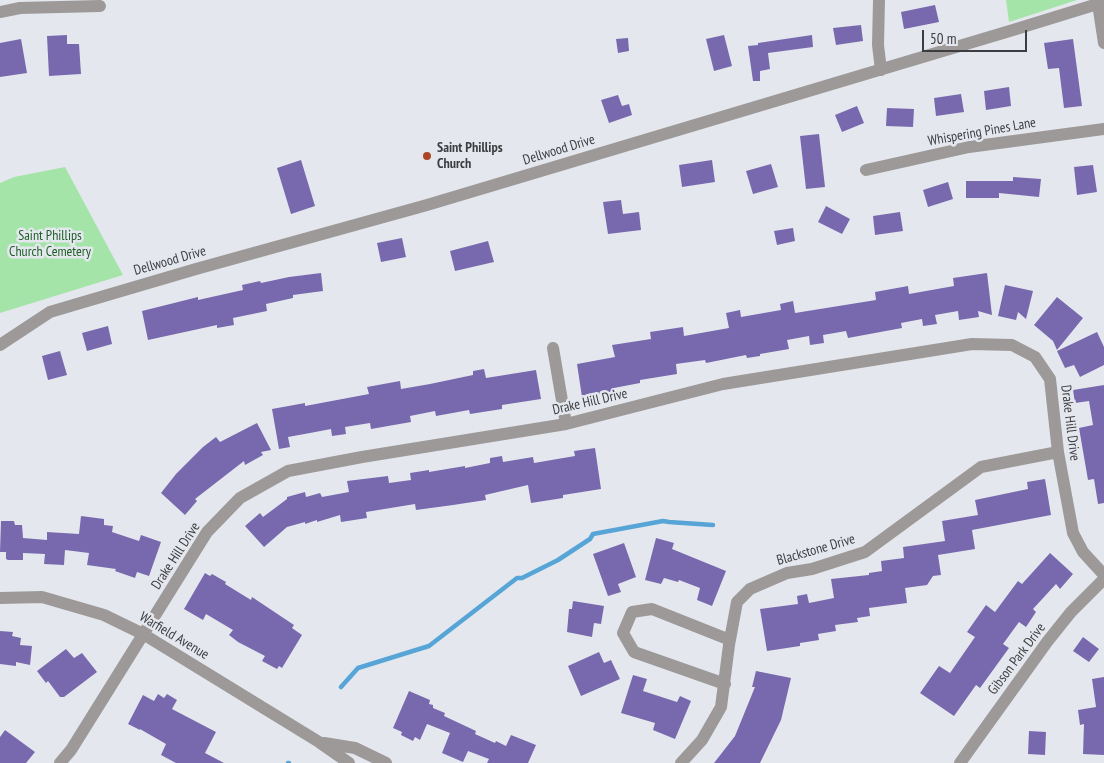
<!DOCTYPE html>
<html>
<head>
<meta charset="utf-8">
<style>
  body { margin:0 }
  #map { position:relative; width:1104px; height:763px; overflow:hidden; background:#e4e8ee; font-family:"PT Sans Narrow",sans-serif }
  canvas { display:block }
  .scale { position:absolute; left:922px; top:30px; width:105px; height:22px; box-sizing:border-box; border:2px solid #3c3d40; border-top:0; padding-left:6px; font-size:15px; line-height:18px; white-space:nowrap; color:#3c3d40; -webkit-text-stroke:4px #e4e8ee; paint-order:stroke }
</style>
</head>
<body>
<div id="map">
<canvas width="1104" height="763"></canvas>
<div class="scale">50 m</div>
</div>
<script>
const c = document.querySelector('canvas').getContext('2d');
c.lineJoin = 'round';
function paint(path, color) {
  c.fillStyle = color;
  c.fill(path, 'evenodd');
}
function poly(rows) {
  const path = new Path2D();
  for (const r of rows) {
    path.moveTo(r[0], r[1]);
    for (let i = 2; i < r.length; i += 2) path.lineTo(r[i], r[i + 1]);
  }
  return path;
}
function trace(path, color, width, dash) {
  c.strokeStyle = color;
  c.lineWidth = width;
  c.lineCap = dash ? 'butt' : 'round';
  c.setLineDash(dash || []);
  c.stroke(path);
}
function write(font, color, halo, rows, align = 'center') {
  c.font = font + ' "PT Sans Narrow",sans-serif';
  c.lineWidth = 5;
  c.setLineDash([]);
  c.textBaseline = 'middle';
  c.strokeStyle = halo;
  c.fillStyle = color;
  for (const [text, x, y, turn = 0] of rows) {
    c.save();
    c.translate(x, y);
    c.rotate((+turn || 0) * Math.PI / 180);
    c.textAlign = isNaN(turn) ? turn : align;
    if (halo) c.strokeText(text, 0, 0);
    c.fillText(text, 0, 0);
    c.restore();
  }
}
const green = poly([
  [1006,0,1077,0,1009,22],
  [65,167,123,275,0,313,0,183,14,177]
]);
const stream = poly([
  [341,687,358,668,429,646,517,578,522,578,558,560,590,539,593,534,663,521,669,522,713,525],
  [288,763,289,763]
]);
const building = poly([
  [935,5,939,22,904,29,901,12],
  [861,25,863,41,836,45,833,28],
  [67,35,67,44,79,44,81,74,49,76,47,36],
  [724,35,732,66,714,71,706,39],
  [812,35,813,47,768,53,770,69,760,71,760,81,753,81,748,46,758,45,758,43],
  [628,38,629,51,618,53,616,39],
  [21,39,27,73,0,77,0,43],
  [1073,39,1082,106,1064,108,1059,68,1048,69,1044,43],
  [1009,87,1011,106,986,110,984,91],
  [961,94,964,112,936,116,934,98],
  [618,95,622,106,629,104,632,115,609,123,601,100],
  [857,106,864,123,842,132,835,115],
  [887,108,914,109,913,127,886,126],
  [819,134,825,187,806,189,800,136],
  [301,160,315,206,291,214,277,168],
  [712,160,715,182,682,187,679,165],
  [771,164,778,187,753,194,746,171],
  [1093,165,1097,192,1077,195,1074,167],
  [1013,177,1041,179,1039,197,999,193,999,198,966,198,966,181,1013,181],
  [948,182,953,199,928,207,923,190],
  [621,200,623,214,639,212,641,230,608,234,603,202],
  [826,206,850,219,842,234,818,222],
  [900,212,903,231,875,235,873,216],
  [793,228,795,241,777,245,774,231],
  [402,238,406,257,381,262,377,243],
  [488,241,494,262,455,271,450,251],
  [321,273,323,291,293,295,293,298,266,304,267,311,233,318,234,325,217,328,217,325,148,340,142,311,198,297,198,300,243,290,242,285,260,281,261,283,289,277],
  [987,273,992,315,978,311,979,317,959,320,958,311,935,315,937,324,923,326,922,319,901,323,902,328,848,338,846,331,823,335,824,343,810,345,809,336,787,340,789,349,760,354,760,356,747,358,746,355,706,363,705,360,676,364,677,374,640,380,640,383,614,388,614,392,582,397,577,364,615,357,612,345,651,339,650,332,683,327,684,336,729,328,726,313,740,310,741,317,781,310,780,304,793,301,795,313,876,300,875,292,908,286,909,294,954,286,953,278],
  [1005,285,1033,291,1026,319,1018,312,1016,320,998,316],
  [1057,297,1083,318,1057,350,1053,341,1034,325],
  [108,326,112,344,87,351,82,333],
  [1097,332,1104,347,1104,365,1080,377,1074,365,1065,368,1057,351],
  [60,351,67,375,48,380,42,356],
  [484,369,486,378,536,370,541,399,502,405,502,409,470,414,469,410,436,416,435,411,410,416,411,422,371,429,370,423,345,427,346,434,332,436,331,429,310,433,288,437,290,447,279,449,272,409,305,403,305,406,369,394,367,387,400,381,401,389,430,384,473,375,473,371],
  [1104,385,1104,503,1098,504,1094,479,1088,480,1079,428,1093,425,1089,401,1075,403,1073,390],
  [257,423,271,450,261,452,263,455,245,465,244,461,195,499,197,501,185,515,161,493,176,474,203,447,216,437,220,442],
  [595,448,601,489,563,495,563,498,531,503,528,485,485,495,486,500,453,505,416,510,415,504,366,512,367,518,341,522,340,515,317,522,317,520,305,524,305,522,287,527,264,547,245,526,260,513,263,517,287,499,287,497,305,492,306,497,320,493,322,497,349,492,347,481,388,476,389,483,411,480,410,473,429,470,429,472,465,466,465,468,490,463,490,458,502,456,503,462,533,457,534,463,575,456,574,451],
  [1045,479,1051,515,972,530,975,549,938,555,941,575,933,576,927,585,905,588,907,603,869,608,870,616,857,618,858,622,835,625,836,631,818,634,819,640,800,643,800,646,767,651,760,609,798,604,797,596,807,594,809,603,834,598,831,579,869,575,869,573,882,571,881,561,904,558,903,547,945,541,942,521,978,515,975,500,1028,489,1027,482],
  [81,516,104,519,104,525,113,526,112,532,139,541,141,535,161,542,149,576,137,572,135,578,115,571,116,569,87,565,89,553,65,550,64,565,44,564,45,554,23,553,23,560,8,560,6,559,6,552,0,552,1,521,14,521,15,525,22,525,23,538,47,540,47,532,79,534],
  [656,538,674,543,672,549,726,571,712,606,697,600,700,588,679,580,678,582,664,578,661,584,645,580],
  [624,543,636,577,618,584,621,592,608,596,593,554],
  [1050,553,1073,574,1060,589,1056,584,1033,609,1036,612,1026,627,1019,622,1003,644,1009,648,980,688,976,685,954,716,920,693,939,666,950,673,975,637,967,632,986,605,995,612,1018,581,1022,584],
  [205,573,210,576,212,574,226,582,225,584,251,600,252,597,294,625,292,628,302,635,282,668,279,666,277,669,262,661,265,656,238,642,229,635,233,630,206,614,203,620,184,609],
  [573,601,604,606,601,624,594,623,592,637,567,632,569,609,572,609],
  [0,631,13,632,12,636,21,638,20,645,32,646,30,665,16,662,16,666,0,664],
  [1083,637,1099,649,1089,662,1073,651],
  [66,649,74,658,82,653,97,672,64,697,60,697,48,681,46,683,37,671],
  [599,652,604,663,611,660,620,679,581,696,568,666],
  [756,671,791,678,781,720,760,763,714,763,735,736,755,687,752,687],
  [633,675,647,679,643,691,677,702,680,696,691,701,675,739,653,730,655,723,621,713],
  [1104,677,1104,755,1083,754,1084,724,1080,725,1078,710,1096,707,1092,679],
  [409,691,430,700,429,704,433,705,433,708,445,713,444,716,476,731,475,734,495,743,496,741,506,746,511,735,536,745,528,763,487,763,489,759,468,751,463,762,442,753,450,733,427,724,420,740,415,737,413,741,401,735,402,732,393,728],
  [158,694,164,698,167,694,177,700,172,709,216,732,205,753,224,763,176,763,161,755,166,744,140,729,140,730,128,724,143,695,154,701],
  [5,730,35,752,26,763,0,763,0,737],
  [1029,731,1046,732,1045,755,1028,754]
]);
const minor = poly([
  [879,0,878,45,881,70],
  [1098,4,1104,43],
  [0,12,20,8,100,6],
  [866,170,969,147,1104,129],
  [0,345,50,312,77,304,196,269,427,205,1013,30,1104,2],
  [553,348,566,424],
  [0,598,42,597,104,615,143,634,319,742,349,763],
  [725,684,634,652,623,633,632,612,652,609,730,640],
  [324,743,355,748,386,763],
  [60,763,71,750,207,532,240,498,288,471,362,457,566,424,723,384,972,344,1012,345,1035,357,1050,379,1058,452,1073,533,1083,552,1104,575],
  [681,763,702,740,721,707,729,645,737,602,750,589,787,573,812,569,865,552,981,467,1058,452],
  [960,763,1047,642,1071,612,1104,579]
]);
const markers = [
  [427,156,5,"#ac4523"]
];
const streetNames = [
  ["Whispering Pines Lane",982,132,-10],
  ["Dellwood Drive",559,150,-17],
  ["Dellwood Drive",170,261,-16],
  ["Drake Hill Drive",590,402,-13],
  ["Drake Hill Drive",1070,423,83],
  ["Blackstone Drive",816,550,-16],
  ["Drake Hill Drive",176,556,-57],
  ["Warfield Avenue",174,636,31],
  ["Gibson Park Drive",1017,659,-53]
];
const poiNames = [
  ["Saint Phillips",437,148],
  ["Church",437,164]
];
const parkNames = [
  ["Saint Phillips",50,236],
  ["Church Cemetery",50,252]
];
paint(green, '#a5e4a8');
trace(stream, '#56a5d6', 4.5);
paint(building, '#7869af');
trace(minor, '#9d9998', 12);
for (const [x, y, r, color] of markers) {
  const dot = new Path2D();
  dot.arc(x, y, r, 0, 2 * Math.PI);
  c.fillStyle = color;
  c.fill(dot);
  trace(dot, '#e4e8ee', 2);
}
write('14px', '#3c3d40', '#e4e8ee', streetNames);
write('bold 14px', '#3c3d40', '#e4e8ee', poiNames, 'left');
write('14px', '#1e5e26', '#e4e8ee', parkNames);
</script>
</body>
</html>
